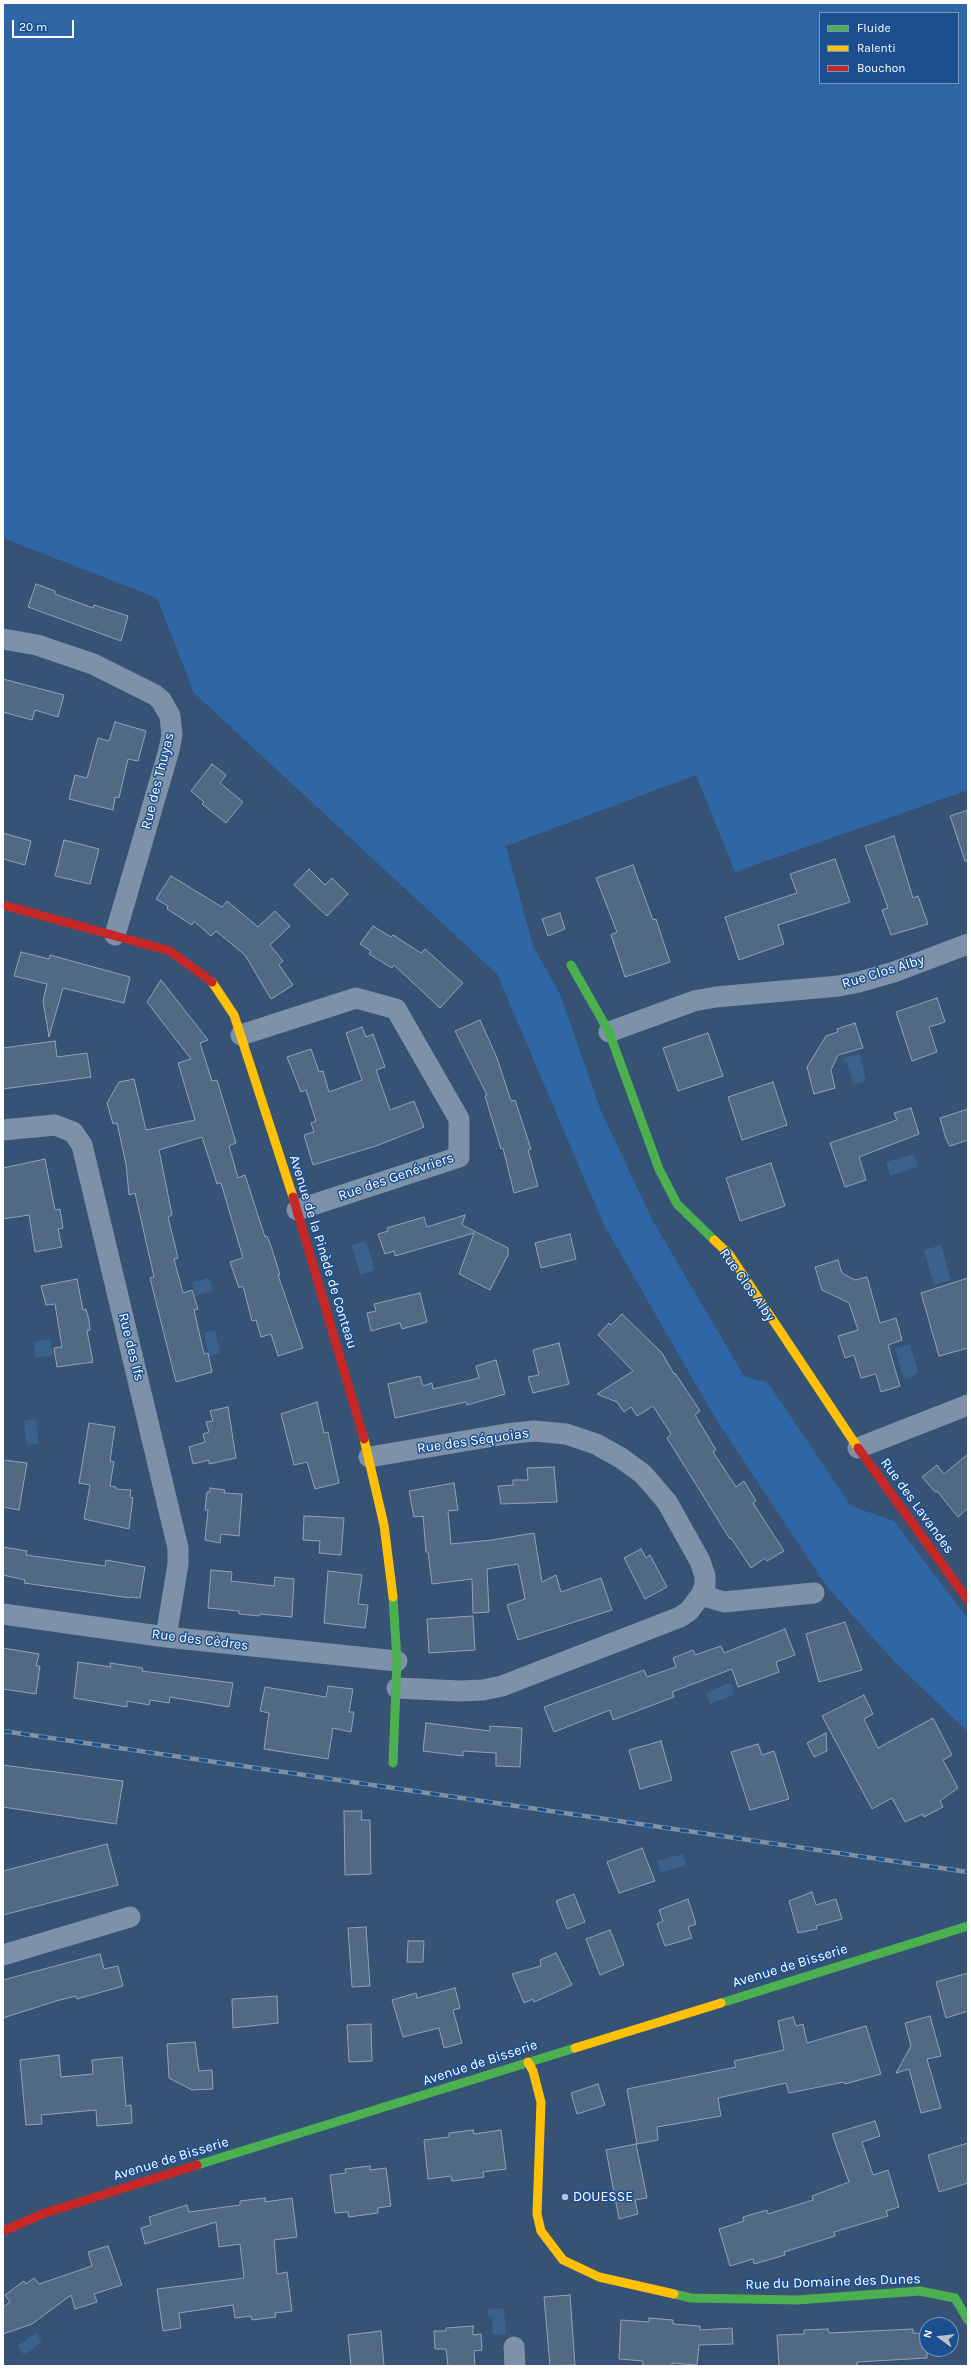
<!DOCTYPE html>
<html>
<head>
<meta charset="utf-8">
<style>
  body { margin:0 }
  #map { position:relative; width:971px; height:2369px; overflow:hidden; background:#365274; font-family:Karla,sans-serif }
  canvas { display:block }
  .frame { position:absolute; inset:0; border:4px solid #fff; pointer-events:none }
  .legend { position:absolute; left:819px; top:12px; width:140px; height:72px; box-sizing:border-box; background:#1b4f8f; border:1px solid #7695bc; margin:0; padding:5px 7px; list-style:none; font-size:12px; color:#fff }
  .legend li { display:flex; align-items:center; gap:8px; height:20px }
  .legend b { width:20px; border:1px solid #7695bc }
  .north { position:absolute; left:919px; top:2317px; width:40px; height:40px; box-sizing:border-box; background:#1b4f8f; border:1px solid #7695bc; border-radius:50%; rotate:285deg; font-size:11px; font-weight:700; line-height:16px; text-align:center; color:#fff }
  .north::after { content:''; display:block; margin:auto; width:14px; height:18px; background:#b9c2ce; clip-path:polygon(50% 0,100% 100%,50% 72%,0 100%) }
  .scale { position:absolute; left:12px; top:20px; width:62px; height:18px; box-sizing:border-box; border:2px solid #fff; border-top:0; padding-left:5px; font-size:12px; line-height:14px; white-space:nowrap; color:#fff; -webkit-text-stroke:3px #1b4f8f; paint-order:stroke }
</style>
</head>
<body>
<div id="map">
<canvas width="971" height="2369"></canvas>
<div class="frame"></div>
<ul class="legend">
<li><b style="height:5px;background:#4caf50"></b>Fluide</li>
<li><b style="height:5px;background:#ffc107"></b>Ralenti</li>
<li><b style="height:5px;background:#c62828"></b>Bouchon</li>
</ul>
<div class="north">N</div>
<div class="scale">20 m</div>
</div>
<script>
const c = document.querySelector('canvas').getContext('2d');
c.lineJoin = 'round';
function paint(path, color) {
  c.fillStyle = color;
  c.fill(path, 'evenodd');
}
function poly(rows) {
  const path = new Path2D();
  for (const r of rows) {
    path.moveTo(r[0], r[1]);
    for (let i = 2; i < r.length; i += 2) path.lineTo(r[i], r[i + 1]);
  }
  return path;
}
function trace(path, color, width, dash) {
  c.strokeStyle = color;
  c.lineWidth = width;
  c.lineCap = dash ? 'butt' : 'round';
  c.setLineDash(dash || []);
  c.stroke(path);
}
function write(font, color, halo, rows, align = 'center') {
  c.font = font + ' Karla,sans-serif';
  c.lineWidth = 3;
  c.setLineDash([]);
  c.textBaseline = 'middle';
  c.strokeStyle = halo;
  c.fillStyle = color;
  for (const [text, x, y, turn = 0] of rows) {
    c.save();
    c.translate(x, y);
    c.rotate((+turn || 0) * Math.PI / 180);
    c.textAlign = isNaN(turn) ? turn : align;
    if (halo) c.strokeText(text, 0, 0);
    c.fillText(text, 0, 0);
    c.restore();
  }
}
const green = poly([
  [3,3,968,3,968,790,735,872,696,775,506,846,533,946,560,994,601,1111,653,1221,744,1376,768,1383,851,1506,894,1521,968,1619,968,1732,894,1661,827,1587,714,1416,604,1225,497,974,194,693,157,598,3,538],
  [820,13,958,13,958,83,820,83]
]);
const water = poly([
  [860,1054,866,1081,853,1084,847,1062,844,1062,844,1058],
  [914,1154,918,1167,890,1176,886,1162],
  [366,1241,375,1270,360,1275,352,1245],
  [941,1245,951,1280,934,1285,924,1250],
  [209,1278,213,1291,195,1296,192,1282],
  [215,1330,220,1353,209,1356,204,1333],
  [50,1339,53,1355,36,1358,33,1342],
  [910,1344,918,1372,910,1379,903,1377,895,1348],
  [36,1419,39,1444,27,1445,24,1421],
  [729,1683,734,1687,733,1695,710,1704,706,1693],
  [683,1854,686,1865,660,1873,657,1861],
  [504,2308,506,2334,493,2334,492,2318,487,2316,488,2310],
  [36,2333,42,2342,24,2355,17,2346]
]);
const building = poly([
  [36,584,55,591,55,594,93,608,94,605,128,616,121,641,28,607,36,584],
  [3,679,64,695,58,717,35,710,32,720,3,712,3,679],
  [115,722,146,731,138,761,128,759,119,798,115,797,113,810,69,799,75,775,87,778,98,738,109,741,115,722],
  [212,764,226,775,220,783,243,802,226,823,202,804,204,802,191,791,212,764],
  [968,810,968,861,965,861,950,816,968,810],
  [3,833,31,841,25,865,3,859,3,833],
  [894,836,913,898,918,896,928,924,891,935,882,910,888,908,865,846,894,836],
  [64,840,99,849,90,884,55,876,64,840],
  [835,859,850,902,778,925,784,944,739,960,725,917,797,893,790,874,835,859],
  [633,865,653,920,656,919,670,962,625,977,611,935,617,932,596,878,633,865],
  [309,869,325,885,332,878,348,894,327,916,294,885,309,869],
  [171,876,222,907,227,901,258,927,275,911,290,926,270,945,283,961,279,965,293,985,271,999,245,955,216,931,211,936,194,921,192,925,167,909,168,906,156,899,171,876],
  [560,913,565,929,548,936,542,919,560,913],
  [373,926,391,937,393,935,421,953,425,949,463,983,440,1008,394,965,392,968,369,954,371,951,360,944,373,926],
  [21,952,49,959,50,955,130,977,124,1003,63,988,49,1037,43,1001,47,984,14,976,21,952],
  [161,980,208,1040,200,1043,212,1081,217,1080,236,1143,229,1146,238,1178,245,1175,265,1237,267,1236,272,1249,280,1275,278,1275,303,1348,278,1356,271,1334,261,1337,256,1320,252,1321,243,1286,239,1288,230,1262,243,1258,221,1183,217,1184,202,1137,159,1150,172,1215,168,1217,178,1258,174,1259,183,1293,192,1290,198,1309,194,1310,204,1354,208,1353,212,1372,176,1382,150,1278,154,1277,135,1193,129,1195,126,1164,117,1123,113,1124,107,1103,119,1082,134,1079,146,1130,195,1120,178,1063,191,1059,147,1002,161,980],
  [937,998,945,1022,929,1027,937,1052,912,1061,896,1012,937,998],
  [480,1020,497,1058,511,1101,515,1100,531,1149,528,1150,538,1186,514,1193,503,1148,501,1149,485,1096,487,1095,455,1031,480,1020],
  [855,1023,863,1048,838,1055,831,1070,835,1088,814,1094,807,1067,826,1036,838,1032,837,1029,855,1023],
  [362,1027,366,1037,373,1034,385,1067,376,1070,390,1110,414,1101,424,1127,376,1146,313,1165,304,1135,314,1132,311,1123,316,1121,306,1090,301,1092,287,1057,311,1049,319,1072,323,1071,329,1092,362,1080,346,1033,362,1027],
  [708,1033,723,1076,678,1091,663,1048,708,1033],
  [55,1041,57,1057,87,1053,91,1077,3,1089,3,1048,55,1041],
  [773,1082,787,1125,742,1140,728,1097,773,1082],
  [911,1108,919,1134,859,1157,866,1180,845,1187,830,1143,897,1120,894,1113,911,1108],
  [968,1109,968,1140,950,1146,946,1139,940,1118,968,1109],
  [45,1159,55,1210,60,1209,63,1228,58,1229,62,1247,35,1252,29,1215,3,1219,3,1168,45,1159],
  [771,1163,785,1206,740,1221,726,1178,771,1163],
  [465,1215,462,1225,508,1248,508,1255,490,1290,459,1274,474,1233,395,1256,394,1251,385,1254,378,1234,388,1231,387,1228,424,1217,427,1227,465,1215],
  [570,1234,576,1259,541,1268,535,1243,570,1234],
  [838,1260,842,1273,855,1280,867,1277,880,1323,896,1318,902,1340,888,1345,900,1386,881,1392,876,1374,861,1378,854,1355,845,1358,838,1336,858,1330,849,1303,822,1290,815,1267,838,1260],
  [968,1278,968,1348,939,1356,921,1293,968,1278],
  [77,1279,83,1310,86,1309,89,1320,90,1330,87,1331,93,1362,57,1367,54,1348,62,1347,55,1304,46,1305,41,1286,77,1279],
  [420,1293,427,1322,402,1329,400,1323,371,1331,367,1313,376,1311,374,1304,420,1293],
  [622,1314,662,1353,674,1374,675,1373,700,1411,695,1415,716,1450,713,1452,736,1487,744,1481,756,1501,753,1503,784,1551,767,1561,765,1558,751,1568,731,1538,730,1539,667,1438,671,1434,653,1406,637,1416,631,1407,624,1412,617,1402,597,1394,633,1371,598,1335,609,1323,611,1325,622,1314],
  [559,1343,569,1384,533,1393,528,1377,539,1375,533,1350,559,1343],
  [496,1360,505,1394,467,1405,466,1402,395,1418,388,1384,420,1376,423,1386,432,1383,433,1389,479,1378,476,1366,496,1360],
  [317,1402,324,1433,328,1432,339,1483,315,1489,307,1462,294,1465,281,1414,317,1402],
  [228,1407,236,1458,209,1464,209,1460,193,1464,189,1447,205,1442,203,1434,209,1432,206,1422,213,1421,210,1411,228,1407],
  [89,1423,115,1427,110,1461,114,1462,110,1486,116,1487,116,1489,131,1490,130,1497,133,1498,129,1529,84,1519,90,1485,79,1483,89,1423],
  [968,1454,968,1508,958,1517,937,1491,935,1492,922,1477,937,1465,944,1474,968,1454],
  [3,1460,27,1463,19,1510,3,1507,3,1460],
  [554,1467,557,1502,501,1504,498,1486,513,1485,513,1480,528,1480,527,1468,554,1467],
  [454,1483,458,1510,448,1511,451,1544,492,1540,534,1533,542,1582,556,1575,561,1592,601,1578,612,1610,518,1640,507,1605,525,1599,518,1564,487,1569,489,1612,473,1613,472,1579,432,1584,428,1552,426,1552,423,1516,414,1517,409,1491,454,1483],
  [210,1488,225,1490,224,1493,242,1494,239,1536,221,1534,220,1543,205,1540,208,1510,205,1510,207,1492,210,1492,210,1488],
  [304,1516,344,1518,341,1555,319,1553,320,1541,303,1540,304,1516],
  [3,1547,27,1551,26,1555,105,1566,106,1560,145,1567,140,1598,130,1597,130,1598,24,1583,25,1580,3,1575,3,1547],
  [641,1549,646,1558,650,1555,667,1587,645,1599,624,1558,641,1549],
  [211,1570,232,1572,231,1581,274,1586,275,1577,294,1579,292,1617,260,1614,259,1616,239,1614,239,1611,208,1608,211,1570],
  [328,1571,362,1575,358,1604,368,1605,365,1628,324,1623,328,1571],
  [473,1616,475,1650,429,1653,427,1619,473,1616],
  [845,1622,862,1670,819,1682,806,1634,845,1622],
  [785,1629,795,1655,776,1662,779,1672,738,1687,732,1669,672,1692,674,1697,613,1720,610,1710,554,1732,544,1707,644,1670,647,1677,676,1667,673,1658,693,1650,695,1655,721,1646,724,1653,785,1629],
  [3,1648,39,1654,36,1666,40,1666,36,1694,3,1689,3,1648],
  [78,1662,111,1667,110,1663,143,1668,142,1671,233,1683,229,1707,170,1697,169,1703,150,1700,149,1705,127,1701,127,1707,74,1698,78,1662],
  [328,1686,353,1689,349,1712,354,1712,351,1732,333,1728,328,1759,264,1749,269,1713,260,1711,265,1687,326,1697,328,1686],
  [864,1695,873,1714,864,1719,878,1748,933,1718,952,1755,943,1760,958,1788,940,1801,943,1807,924,1817,923,1814,905,1822,892,1798,872,1809,822,1716,864,1695],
  [426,1723,490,1731,490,1726,522,1728,520,1767,496,1766,496,1753,463,1751,463,1756,423,1751,426,1723],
  [826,1733,827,1751,814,1757,807,1743,826,1733],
  [661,1741,672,1780,640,1789,629,1750,661,1741],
  [758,1744,762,1755,774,1751,789,1799,750,1810,731,1752,758,1744],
  [3,1765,123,1781,116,1824,3,1807,3,1765],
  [344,1811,362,1811,361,1820,370,1820,371,1874,345,1875,344,1811],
  [107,1844,118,1885,3,1915,3,1871,107,1844],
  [642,1848,655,1881,619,1893,607,1862,642,1848],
  [812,1892,816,1905,836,1899,842,1919,816,1926,817,1929,798,1933,789,1901,812,1892],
  [574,1894,585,1922,567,1929,556,1901,574,1894],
  [688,1899,696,1924,688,1927,692,1938,665,1946,657,1924,663,1921,659,1910,688,1899],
  [366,1927,370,1986,352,1987,348,1928,366,1927],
  [610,1930,624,1965,600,1975,586,1939,610,1930],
  [408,1941,424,1941,423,1962,407,1962,408,1941],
  [556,1953,572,1985,534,2002,533,1999,524,2003,512,1974,541,1966,540,1960,556,1953],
  [100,1954,104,1969,118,1966,123,1986,77,1999,76,1996,56,2001,3,2018,3,1980,100,1954],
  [968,1973,968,2011,946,2018,936,1982,968,1973],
  [455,1988,460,2008,453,2010,462,2043,444,2048,439,2028,403,2037,392,2000,416,1993,417,1998,455,1988],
  [277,1996,278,2023,233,2028,232,1999,277,1996],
  [930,2016,941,2056,927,2059,941,2108,921,2113,909,2069,896,2073,911,2046,905,2023,930,2016],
  [793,2017,796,2026,803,2024,807,2043,866,2026,881,2074,845,2084,844,2082,789,2093,786,2083,718,2098,721,2116,657,2127,658,2140,637,2144,627,2089,736,2067,734,2061,784,2050,778,2021,793,2017],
  [371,2024,372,2061,349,2062,347,2025,371,2024],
  [195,2042,199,2071,212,2070,213,2089,192,2090,169,2078,167,2044,195,2042],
  [59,2055,61,2077,93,2074,92,2060,122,2057,126,2106,131,2105,132,2123,97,2126,96,2110,41,2115,42,2124,26,2125,20,2060,59,2055],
  [598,2084,605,2105,577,2114,571,2093,598,2084],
  [875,2121,880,2136,862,2142,873,2175,888,2170,899,2207,886,2211,888,2216,834,2232,835,2236,784,2252,785,2255,754,2264,753,2259,730,2266,719,2229,744,2221,743,2217,767,2210,768,2214,813,2200,812,2196,849,2182,832,2134,875,2121],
  [473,2130,474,2134,501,2130,506,2169,483,2172,484,2177,452,2181,451,2176,428,2179,424,2140,449,2137,449,2133,473,2130],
  [968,2143,968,2183,939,2192,928,2155,968,2143],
  [636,2144,647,2198,635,2200,638,2214,619,2219,606,2150,636,2144],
  [370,2166,370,2170,386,2168,391,2206,378,2208,378,2213,349,2217,348,2212,335,2213,330,2175,346,2173,345,2169,370,2166],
  [265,2198,265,2202,292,2198,297,2237,274,2240,277,2274,287,2272,292,2311,275,2313,276,2317,252,2320,251,2316,235,2318,233,2305,179,2313,181,2328,163,2331,157,2289,244,2278,240,2244,219,2247,216,2222,145,2244,141,2228,151,2225,149,2217,187,2205,189,2212,240,2205,240,2201,265,2198],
  [108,2246,122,2285,94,2294,97,2302,75,2309,71,2295,32,2324,3,2334,3,2307,10,2302,5,2295,24,2281,26,2284,34,2278,39,2284,92,2266,88,2252,108,2246],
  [570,2295,575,2365,550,2366,544,2297,570,2295],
  [649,2318,673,2320,673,2324,700,2326,700,2330,732,2328,733,2344,699,2345,697,2365,672,2363,672,2366,643,2366,643,2361,619,2359,621,2320,649,2322,649,2318],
  [473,2326,473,2335,481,2334,482,2350,474,2351,475,2366,448,2366,446,2349,435,2349,434,2331,446,2331,446,2328,473,2326],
  [828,2329,829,2333,913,2329,913,2333,927,2334,927,2358,857,2362,857,2366,779,2366,777,2335,804,2334,804,2330,828,2329],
  [381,2331,384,2366,351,2366,348,2335,381,2331]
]);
const street = poly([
  [3,639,37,645,93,664,155,695,161,700,170,716,172,735,169,750,115,935],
  [609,1032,694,1001,716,997,839,986,859,982,894,972,968,944],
  [241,1035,356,998,396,1009,459,1119,459,1157,297,1210],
  [3,1130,55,1125,73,1132,82,1145,178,1548,178,1564,166,1637],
  [858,1448,968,1405],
  [369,1457,506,1434,534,1431,566,1434,596,1444,621,1458,643,1474,667,1502,700,1561,705,1576,705,1586,701,1595],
  [3,1614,166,1637,397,1661],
  [397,1688,460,1691,483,1690,502,1686,680,1617,689,1611,701,1595,724,1602,814,1593],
  [3,1955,130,1917],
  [514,2347,515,2366]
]);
const fast = poly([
  [571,965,609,1032,659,1169,677,1204,714,1240],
  [393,1763,397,1661,393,1597],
  [721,2003,968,1926],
  [197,2165,575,2048],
  [674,2294,691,2298,797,2300,920,2291,955,2298,968,2320]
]);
const slow = poly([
  [212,982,234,1015,293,1197],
  [714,1240,729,1254,858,1448],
  [364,1439,384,1525,393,1597],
  [575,2048,721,2003],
  [528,2062,533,2071,541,2102,537,2214,541,2231,563,2260,599,2277,674,2294]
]);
const jam = poly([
  [3,905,170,951,212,982],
  [293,1197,364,1439],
  [858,1448,968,1600],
  [3,2231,45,2213,197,2165]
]);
const rail = poly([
  [3,1731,968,1872]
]);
const markers = [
  [565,2197,4,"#b9c2ce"]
];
const streetNames = [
  ["Rue des Thuyas",158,781,-76],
  ["Rue Clos Alby",883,972,-17],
  ["Rue des Genévriers",396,1177,-19],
  ["Avenue de la Pinède de Conteau",323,1252,73],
  ["Rue Clos Alby",747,1285,55],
  ["Rue des Ifs",131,1347,76],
  ["Rue des Séquoias",473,1441,-8],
  ["Rue des Lavandes",917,1506,54],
  ["Rue des Cèdres",200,1640,7],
  ["Avenue de Bisserie",790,1966,-17],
  ["Avenue de Bisserie",480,2063,-18],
  ["Avenue de Bisserie",171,2159,-17],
  ["Rue du Domaine des Dunes",833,2282,-2]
];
const poiNames = [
  ["DOUESSE",573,2197]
];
paint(green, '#2f66a5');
paint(water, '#3b618d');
paint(building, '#526984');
trace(building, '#92a2b6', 1);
trace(street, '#7d92a8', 21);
trace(fast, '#4caf50', 9);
trace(slow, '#ffc107', 9);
trace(jam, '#c62828', 9);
trace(rail, '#7e92a7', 4.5);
trace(rail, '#1b4f8f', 3, [9]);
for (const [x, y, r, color] of markers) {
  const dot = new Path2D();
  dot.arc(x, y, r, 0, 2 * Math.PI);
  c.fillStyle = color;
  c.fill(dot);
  trace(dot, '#1b4f8f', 1.5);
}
write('14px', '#fff', '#1b4f8f', streetNames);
write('14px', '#fff', '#1b4f8f', poiNames, 'left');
</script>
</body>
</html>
